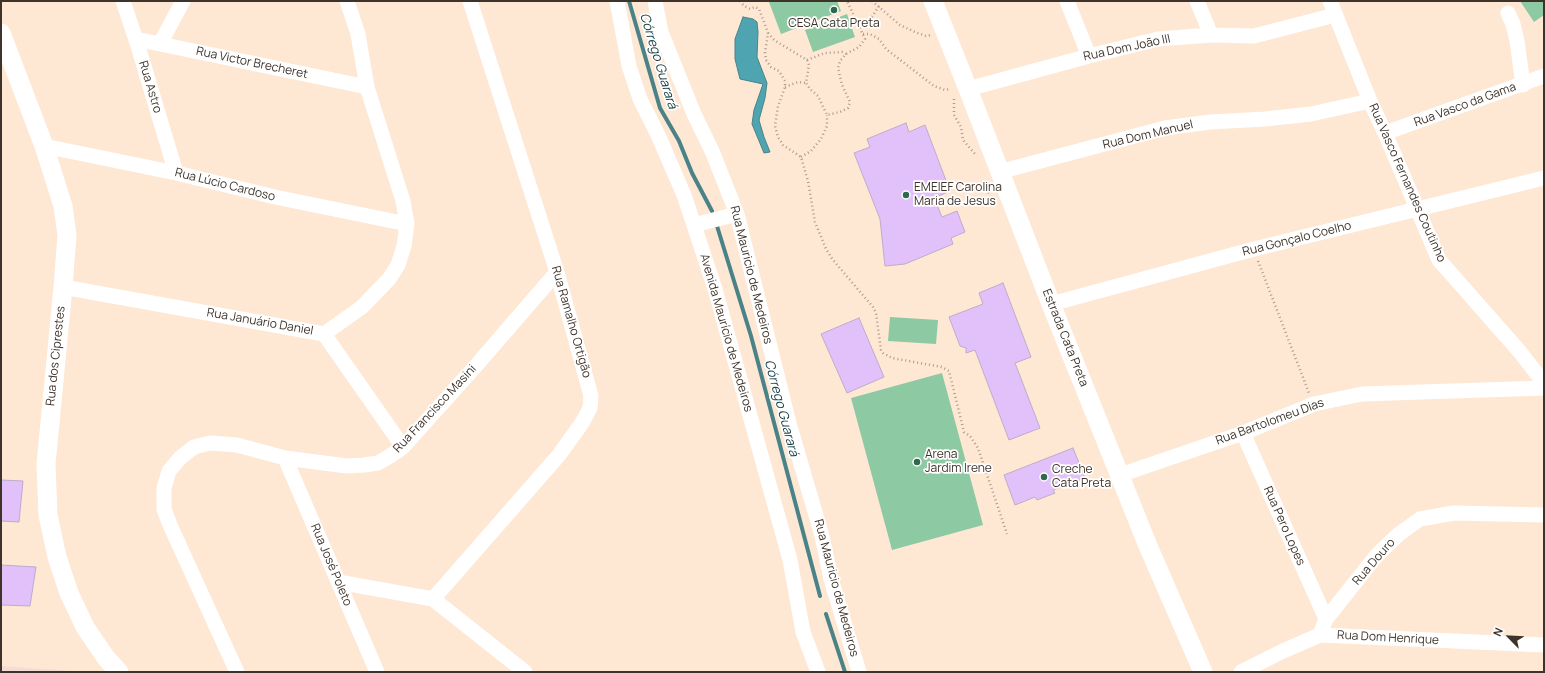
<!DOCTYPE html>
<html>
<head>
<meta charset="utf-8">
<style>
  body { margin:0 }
  #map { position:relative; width:1545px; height:673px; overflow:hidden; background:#fee7d3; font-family:Manrope,sans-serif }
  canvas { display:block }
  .frame { position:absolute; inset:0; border:2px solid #3e332a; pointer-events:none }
  .north { position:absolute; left:1489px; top:617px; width:40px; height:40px; -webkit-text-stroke:3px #fff; paint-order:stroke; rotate:294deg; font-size:11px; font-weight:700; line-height:16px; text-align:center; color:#3e332a }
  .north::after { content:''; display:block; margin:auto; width:14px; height:18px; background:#3e332a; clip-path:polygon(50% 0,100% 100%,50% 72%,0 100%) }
</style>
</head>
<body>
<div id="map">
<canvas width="1545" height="673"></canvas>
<div class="frame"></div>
<div class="north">N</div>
</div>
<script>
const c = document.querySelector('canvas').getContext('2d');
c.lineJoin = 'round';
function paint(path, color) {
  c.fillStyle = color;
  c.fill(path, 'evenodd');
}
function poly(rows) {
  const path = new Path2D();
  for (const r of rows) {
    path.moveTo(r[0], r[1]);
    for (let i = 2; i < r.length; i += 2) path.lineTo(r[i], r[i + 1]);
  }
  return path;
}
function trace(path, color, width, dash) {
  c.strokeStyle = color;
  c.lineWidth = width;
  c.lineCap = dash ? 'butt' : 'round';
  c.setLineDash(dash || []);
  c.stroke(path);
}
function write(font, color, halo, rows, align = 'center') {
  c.font = font + ' Manrope,sans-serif';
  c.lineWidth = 3.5;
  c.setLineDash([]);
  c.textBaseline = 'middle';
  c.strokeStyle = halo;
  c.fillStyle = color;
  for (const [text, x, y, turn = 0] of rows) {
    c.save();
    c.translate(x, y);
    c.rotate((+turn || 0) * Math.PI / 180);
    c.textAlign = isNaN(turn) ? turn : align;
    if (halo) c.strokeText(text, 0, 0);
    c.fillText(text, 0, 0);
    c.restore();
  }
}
const education = poly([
  [1,666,87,672,1,672]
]);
const green = poly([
  [771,1,837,1,841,11,781,34,769,2],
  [1520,1,1544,1,1544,15,1534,22],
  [847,14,855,37,813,52,805,30],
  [890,317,938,320,936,344,888,341],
  [942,373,983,525,892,550,851,398]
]);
const water = poly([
  [743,17,753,19,757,22,758,32,757,57,767,83,765,98,759,120,764,137,770,152,764,153,752,124,754,110,763,84,740,79,735,59,735,39,743,17]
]);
const stream = poly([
  [629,1,660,108,679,141,692,173,712,211],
  [717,226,751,336,820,596],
  [826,614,845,672]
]);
const building = poly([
  [906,123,909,132,925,125,950,191,934,198,942,217,957,211,965,232,951,238,953,244,905,264,885,266,880,219,854,153,870,147,867,139,906,123],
  [1003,283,1031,357,1015,363,1040,428,1009,440,975,350,966,353,966,348,960,346,949,317,983,304,979,293,1003,283],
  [859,318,884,377,847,393,821,334,859,318],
  [1073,448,1085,478,1053,490,1055,493,1037,500,1035,497,1015,505,1004,475,1073,448],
  [1,480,23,481,19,522,1,521,1,480],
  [1,565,36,567,30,606,1,605,1,565]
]);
const path = poly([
  [740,1,744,6,750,9,755,7,759,9,768,33,765,53,766,60,771,67,779,71,785,81,785,87,778,106,775,126,778,137,783,145,801,157,808,181,815,222,826,249,833,260,873,307,876,313,881,350,883,353,892,358,942,367,949,371,964,432,970,436,978,448,1007,534],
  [872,1,900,25,915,32,926,36,931,35],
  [851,25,857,22],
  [859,26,870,20,879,6],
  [768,33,774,40,807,60,809,65,806,83,810,89,818,96,827,115,840,112,848,108,850,102,842,85,838,68,840,61,846,54,859,47,865,39,847,1],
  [863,34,870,34,879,39,886,49,934,86,945,90,950,89],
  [807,60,825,53,842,52,846,54],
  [785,87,798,82,806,83],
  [954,99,954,115,961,127,963,140,975,154],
  [801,157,811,151,821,139,827,126,827,115],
  [985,181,989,194],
  [1258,261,1309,393]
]);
const minor = poly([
  [123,1,138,46,176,173],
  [617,1,629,66,640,99,658,135,684,195,715,289,790,560,803,632,818,672],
  [655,1,661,32,694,114,712,151,737,214,789,423,822,536,831,579,859,672],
  [1067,1,1089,56],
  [1197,1,1211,35],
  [1330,1,1370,101,1385,133,1439,260,1520,352,1544,383],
  [1508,13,1513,24,1517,41,1523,85],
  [136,39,367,87],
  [160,44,183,1],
  [968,89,1089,56,1158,39,1211,35,1254,36,1335,15],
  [1385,133,1544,76],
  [44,146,176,173,275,197,407,224],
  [999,172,1165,128,1210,122,1265,119,1311,114,1370,101],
  [694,225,737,214],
  [63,287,324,334,362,307,389,279,398,265,404,246,407,224,403,201,367,87,358,34,347,1],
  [1051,304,1254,249,1544,178],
  [324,334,403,447],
  [1243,433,1326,619],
  [285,458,377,672],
  [1120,475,1243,433,1314,404,1362,394,1544,388],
  [338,582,433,599,525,672],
  [433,599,559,455,582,423,590,408,591,396,557,272,470,1],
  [1320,635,1326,619,1377,555,1399,534,1420,519,1454,513,1544,515],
  [237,672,170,525,164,509,164,488,169,471,180,458,194,447,210,443,237,445,285,458,347,466,364,465,378,463,390,456,403,447,474,368,557,272],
  [1241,672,1283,651,1320,635,1544,645]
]);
const tertiary = poly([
  [933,1,968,89,1051,304,1148,546,1203,672],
  [1,33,44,146,63,206,67,235,63,287,46,464,48,515,57,557,69,593,85,627,106,658,119,672]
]);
const markers = [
  [834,10,4,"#316850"],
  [906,195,4,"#316850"],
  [917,462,4,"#316850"],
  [1044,477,4,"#316850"]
];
const poiNames = [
  ["CESA Cata Preta",834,24,"center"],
  ["EMEIEF Carolina",914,188],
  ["Maria de Jesus",914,202],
  ["Arena",925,455],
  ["Jardim Irene",925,469],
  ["Creche",1052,470],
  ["Cata Preta",1052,484]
];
const streetNames = [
  ["Rua Dom João III",1127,48,-12],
  ["Rua Victor Brecheret",252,63,12],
  ["Rua Astro",150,87,73],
  ["Rua Vasco da Gama",1465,105,-20],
  ["Rua Dom Manuel",1148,135,-13],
  ["Rua Vasco Fernandes Coutinho",1407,183,66],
  ["Rua Lúcio Cardoso",225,185,14],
  ["Rua Gonçalo Coelho",1297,239,-14],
  ["Rua Mauricio de Medeiros",751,275,76],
  ["Rua Januário Daniel",260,322,10],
  ["Rua Ramalho Ortigão",571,322,74],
  ["Avenida Maurício de Medeiros",726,333,74],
  ["Estrada Cata Preta",1065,338,68],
  ["Rua dos Ciprestes",56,356,-84],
  ["Rua Francisco Masini",435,409,-47],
  ["Rua Bartolomeu Dias",1270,422,-20],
  ["Rua Pero Lopes",1284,526,66],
  ["Rua Douro",1374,562,-49],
  ["Rua José Poleto",331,565,67],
  ["Rua Mauricio de Medeiros",836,588,75],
  ["Rua Dom Henrique",1388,638,3]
];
const waterNames = [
  ["Córrego Guarará",658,61,73],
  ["Córrego Guarará",781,408,75]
];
paint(education, '#f5dcd4');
paint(green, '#8dc9a2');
paint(water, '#4ea5b1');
trace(water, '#498388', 1);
trace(stream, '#498388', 4);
paint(building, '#e2c1fb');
trace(building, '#bcacca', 1);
trace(path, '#ac9a8b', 2.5, [1, 3]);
trace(minor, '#fff', 15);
trace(tertiary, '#fff', 19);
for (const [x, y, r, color] of markers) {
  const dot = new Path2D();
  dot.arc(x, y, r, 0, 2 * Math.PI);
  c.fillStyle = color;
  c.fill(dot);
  trace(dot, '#fff', 1.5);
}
write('12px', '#3e332a', '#fff', poiNames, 'left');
write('12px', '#3e332a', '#fff', streetNames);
write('italic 13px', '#1a4348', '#fff', waterNames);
</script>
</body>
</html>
